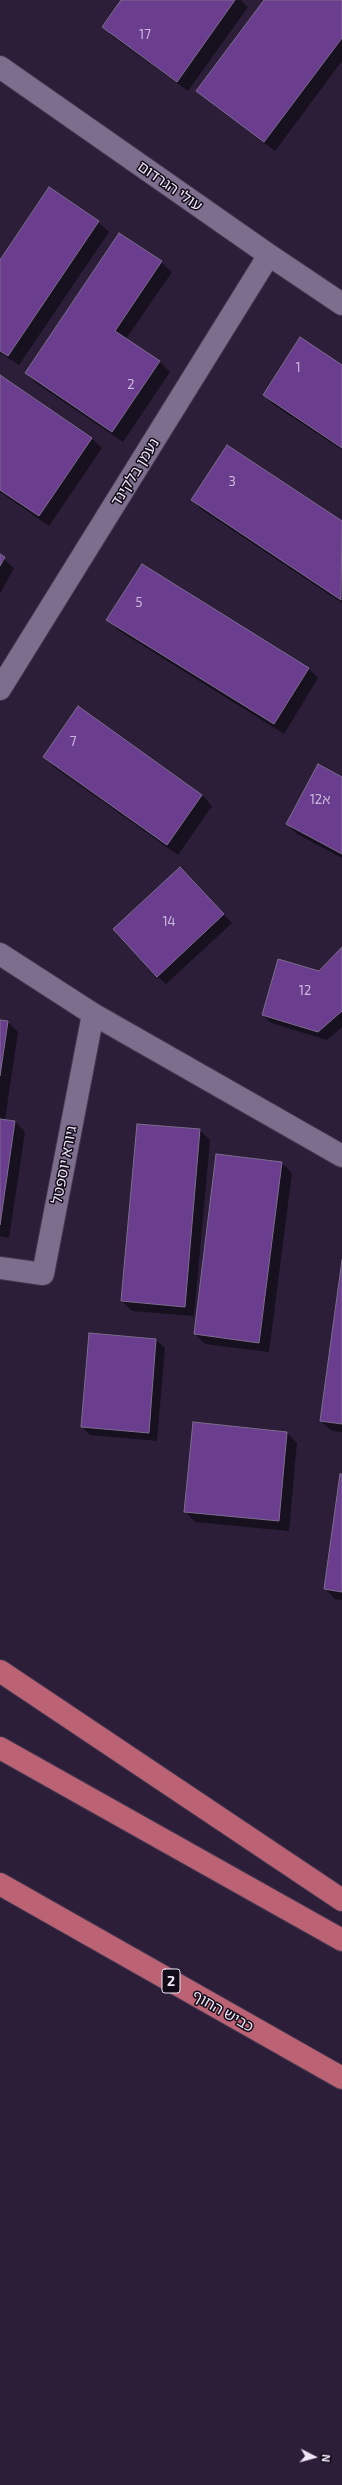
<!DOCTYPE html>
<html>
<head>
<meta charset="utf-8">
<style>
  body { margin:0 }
  #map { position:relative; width:342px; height:2485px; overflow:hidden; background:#2c1e39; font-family:"Exo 2",sans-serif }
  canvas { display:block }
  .north { position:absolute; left:294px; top:2437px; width:40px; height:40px; -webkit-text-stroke:3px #110b17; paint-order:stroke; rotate:96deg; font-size:11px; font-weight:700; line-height:16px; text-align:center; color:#ede4f6 }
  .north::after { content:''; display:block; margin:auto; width:14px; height:18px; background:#ede4f6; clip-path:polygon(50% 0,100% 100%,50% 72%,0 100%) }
</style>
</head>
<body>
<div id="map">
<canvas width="342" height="2485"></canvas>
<div class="north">N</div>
</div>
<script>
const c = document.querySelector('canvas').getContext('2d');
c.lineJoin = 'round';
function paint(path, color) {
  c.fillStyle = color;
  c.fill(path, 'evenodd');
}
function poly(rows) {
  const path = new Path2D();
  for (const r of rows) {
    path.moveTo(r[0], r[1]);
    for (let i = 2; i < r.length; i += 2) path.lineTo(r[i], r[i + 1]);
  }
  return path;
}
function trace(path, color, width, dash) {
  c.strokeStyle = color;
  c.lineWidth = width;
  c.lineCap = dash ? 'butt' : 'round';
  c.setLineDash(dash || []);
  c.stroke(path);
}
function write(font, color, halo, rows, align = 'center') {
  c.font = font + ' "Exo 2","Noto Sans Hebrew",sans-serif';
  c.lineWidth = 3;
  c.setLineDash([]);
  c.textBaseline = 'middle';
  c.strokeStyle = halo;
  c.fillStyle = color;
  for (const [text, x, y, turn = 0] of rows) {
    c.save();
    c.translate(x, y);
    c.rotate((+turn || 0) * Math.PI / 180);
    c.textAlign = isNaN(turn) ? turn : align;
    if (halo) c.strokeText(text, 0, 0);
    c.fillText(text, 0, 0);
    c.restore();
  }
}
const shadow = poly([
  [122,0,241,0,248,7,188,91,113,37,103,27],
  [266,0,342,0,342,61,275,151,198,91],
  [98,222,109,232,19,365,0,353,0,262],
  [120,234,161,262,172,272,126,339,160,362,170,372,123,442,36,383,26,373],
  [342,366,342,450,274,405,264,395],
  [0,376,91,438,102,448,49,526,0,492],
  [227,446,342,522,342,603,202,510,192,500],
  [0,556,14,568,0,594],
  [108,620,308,668,318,678,284,734,118,630],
  [44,757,202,795,212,806,178,855,54,767],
  [342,778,342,858,297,834,287,824],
  [189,877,232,923,166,984,157,976],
  [342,949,342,1027,327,1040,271,1023,263,1015,319,972],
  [0,1021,8,1022,18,1032,5,1120,15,1121,25,1132,9,1238,0,1236],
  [200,1130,210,1140,194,1316,132,1311,122,1301],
  [282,1163,292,1173,269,1352,205,1344,195,1334],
  [342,1268,342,1432,332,1431,321,1421],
  [90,1334,156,1340,165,1348,157,1441,90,1435,82,1427],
  [194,1423,287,1433,297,1443,289,1531,195,1522,185,1511],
  [342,1475,342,1600,335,1599,325,1589]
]);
const building = poly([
  [121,0,235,0,177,82,102,27,121,0],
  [264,0,342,0,342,38,264,142,196,91,264,0],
  [49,187,99,221,8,356,0,351,0,260,49,187],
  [119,233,162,261,115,331,160,361,112,432,25,373,119,233],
  [300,337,342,365,342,448,263,395,300,337],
  [0,375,92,438,39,516,0,490,0,375],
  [227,445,342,521,341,600,191,500,227,445],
  [0,554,5,557,0,566,0,554],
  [142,564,309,668,274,724,106,620,142,564],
  [78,706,202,795,167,845,43,757,78,706],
  [318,764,342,777,342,854,286,824,318,764],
  [180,867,224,914,157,977,113,929,180,867],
  [342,947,342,1011,318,1032,262,1015,278,959,319,971,342,947],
  [0,1020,8,1021,0,1076,0,1020],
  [0,1119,15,1121,0,1225,0,1119],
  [137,1124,200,1129,185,1307,121,1301,137,1124],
  [216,1154,282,1162,259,1343,194,1334,216,1154],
  [342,1260,342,1424,320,1421,342,1260],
  [89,1333,156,1339,149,1433,81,1427,89,1333],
  [193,1422,287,1432,279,1521,184,1512,193,1422],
  [340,1474,342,1474,342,1592,324,1589,340,1474]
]);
const minor = poly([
  [0,67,269,255,342,304],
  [0,689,269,255],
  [0,954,93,1014,342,1156],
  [0,1268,43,1274,93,1014]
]);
const motorway = poly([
  [0,1671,342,1900],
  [0,1748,342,1940],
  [0,1884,342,2078]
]);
const numberNames = [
  ["17",145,35],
  ["1",298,368],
  ["2",131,385],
  ["3",232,482],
  ["5",139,603],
  ["7",73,742],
  ["12א",320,800],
  ["14",169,922],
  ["12",305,991]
];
const shields = [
  [171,1981,18]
];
const shieldNames = [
  ["2",171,1981]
];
const streetNames = [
  ["עולי הגרדום",170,186,35],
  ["נעמן בלקינד",135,472,-58],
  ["גיורא יוספטל",64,1165,-79],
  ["כביש החוף",223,2011,30]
];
paint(shadow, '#0007');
paint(building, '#6a3d8f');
trace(building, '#7c6d8c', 1);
trace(minor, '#44384e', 24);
trace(motorway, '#44384e', 24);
trace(minor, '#7d6e8d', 22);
trace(motorway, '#bb6275', 22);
write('13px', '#ccbadc', null, numberNames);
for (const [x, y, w] of shields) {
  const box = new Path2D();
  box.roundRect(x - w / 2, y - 12, w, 24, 3);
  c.fillStyle = '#110b17';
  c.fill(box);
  trace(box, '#ede4f6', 1);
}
write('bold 14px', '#ede4f6', null, shieldNames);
write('15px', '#ede4f6', '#110b17', streetNames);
</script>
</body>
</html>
